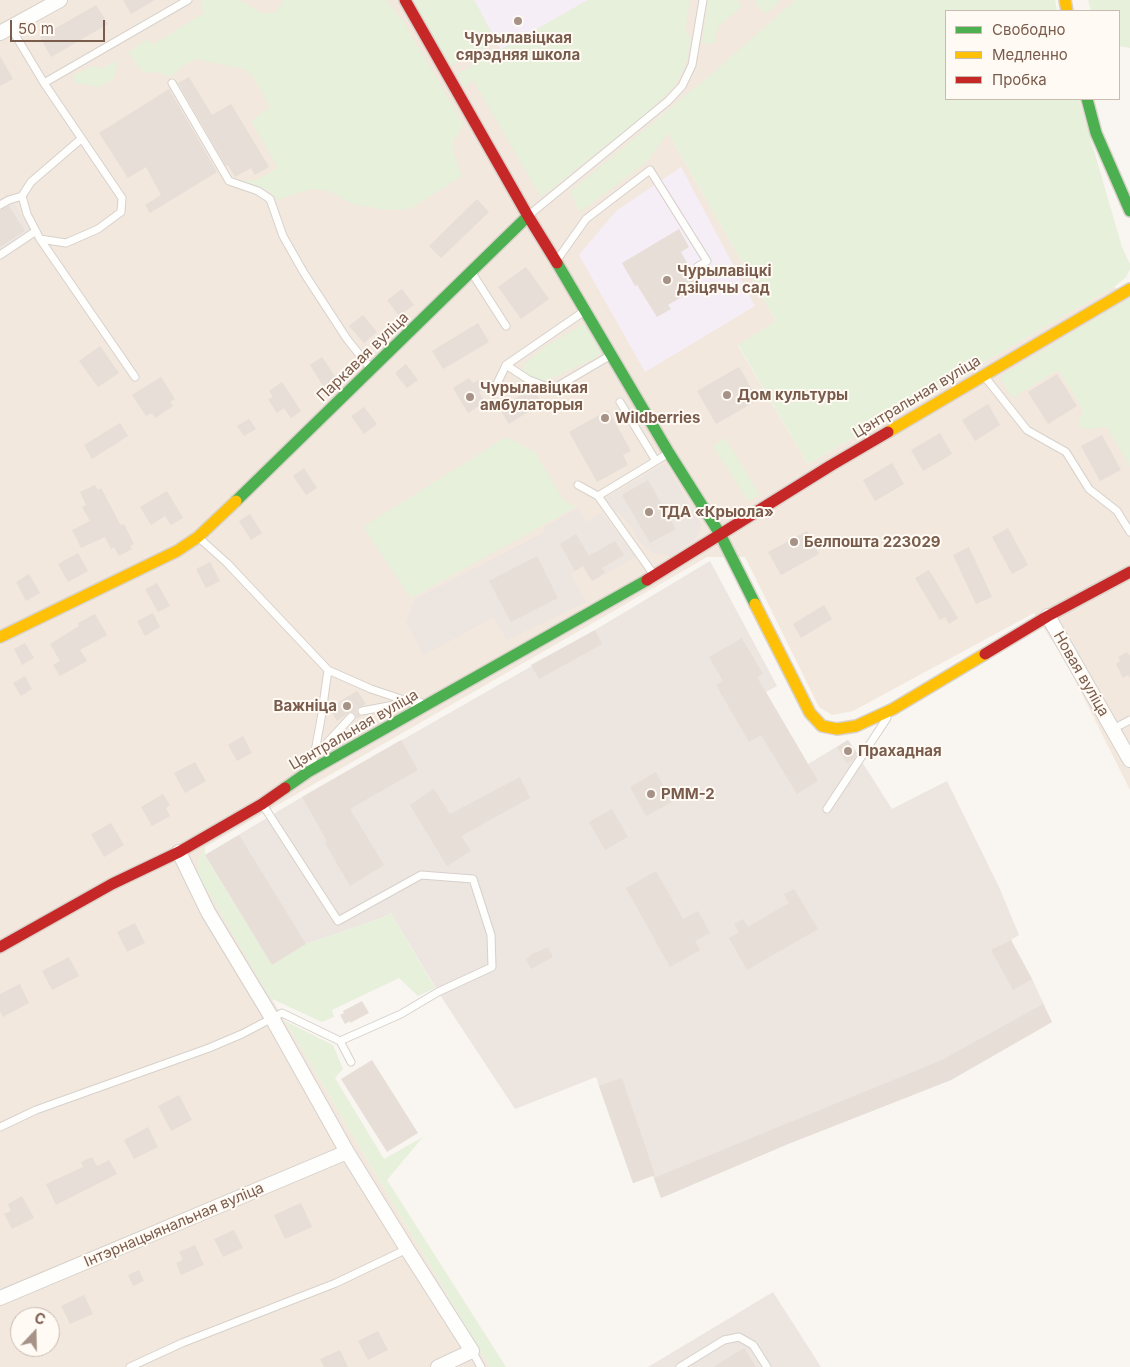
<!DOCTYPE html>
<html>
<head>
<meta charset="utf-8">
<style>
  body { margin:0 }
  #map { position:relative; width:1130px; height:1367px; overflow:hidden; background:#f9f5f0; font-family:Inter,sans-serif }
  canvas { display:block }
  .legend { position:absolute; left:945px; top:10px; width:175px; height:90px; box-sizing:border-box; background:#fffaf3; border:1px solid #cabbb1; margin:0; padding:6px 9px; list-style:none; font-size:15px; color:#7a5c4d }
  .legend li { display:flex; align-items:center; gap:10px; height:25px }
  .legend b { width:25px; border:1px solid #cabbb1 }
  .north { position:absolute; left:10px; top:1307px; width:50px; height:50px; box-sizing:border-box; background:#fffaf3; border:1px solid #cabbb1; border-radius:50%; rotate:21deg; font-size:14px; font-weight:700; line-height:20px; text-align:center; color:#7a5c4d }
  .north::after { content:''; display:block; margin:auto; width:18px; height:22px; background:#a69286; clip-path:polygon(50% 0,100% 100%,50% 72%,0 100%) }
  .scale { position:absolute; left:10px; top:20px; width:95px; height:22px; box-sizing:border-box; border:2px solid #7a5c4d; border-top:0; padding-left:6px; font-size:15px; line-height:18px; white-space:nowrap; color:#7a5c4d; -webkit-text-stroke:4px #fffaf3; paint-order:stroke }
</style>
</head>
<body>
<div id="map">
<canvas width="1130" height="1367"></canvas>
<ul class="legend">
<li><b style="height:6px;background:#4caf50"></b>Свободно</li>
<li><b style="height:6px;background:#ffc107"></b>Медленно</li>
<li><b style="height:6px;background:#c62828"></b>Пробка</li>
</ul>
<div class="north">С</div>
<div class="scale">50 m</div>
</div>
<script>
const c = document.querySelector('canvas').getContext('2d');
c.lineJoin = 'round';
function paint(path, color) {
  c.fillStyle = color;
  c.fill(path, 'evenodd');
}
function poly(rows) {
  const path = new Path2D();
  for (const r of rows) {
    path.moveTo(r[0], r[1]);
    for (let i = 2; i < r.length; i += 2) path.lineTo(r[i], r[i + 1]);
  }
  return path;
}
function trace(path, color, width, dash) {
  c.strokeStyle = color;
  c.lineWidth = width;
  c.lineCap = dash ? 'butt' : 'round';
  c.setLineDash(dash || []);
  c.stroke(path);
}
function write(font, color, halo, rows, align = 'center') {
  c.font = font + ' Inter,sans-serif';
  c.lineWidth = 4;
  c.setLineDash([]);
  c.textBaseline = 'middle';
  c.strokeStyle = halo;
  c.fillStyle = color;
  for (const [text, x, y, turn = 0] of rows) {
    c.save();
    c.translate(x, y);
    c.rotate((+turn || 0) * Math.PI / 180);
    c.textAlign = isNaN(turn) ? turn : align;
    if (halo) c.strokeText(text, 0, 0);
    c.fillText(text, 0, 0);
    c.restore();
  }
}
const residential = poly([
  [0,0,810,0,659,117,776,321,738,346,808,464,1114,287,1130,295,1130,790,1067,664,1034,613,853,711,832,715,819,707,745,557,707,557,205,847,198,861,198,874,490,1367,0,1367],
  [20,1317,50,1317,50,1347,20,1347]
]);
const industrial = poly([
  [8,194,36,238,0,261,0,199],
  [665,463,701,524,700,531,695,539,671,556,653,553,639,541,632,528,618,512,614,513,606,504,606,498],
  [578,508,586,522,602,513,636,557,592,581,583,566,570,574,586,602,507,640,494,617,424,655,406,622,415,599,545,532,543,528],
  [710,561,777,686,766,692,808,764,848,740,892,809,947,781,999,887,1019,935,1011,940,1032,979,1052,1022,951,1080,788,1144,661,1198,653,1176,633,1183,596,1077,515,1109,438,992,391,913,382,918,306,944,272,965,205,855,302,797,595,630],
  [773,1292,821,1367,648,1367]
]);
const education = poly([
  [474,0,588,0,501,50],
  [681,167,755,306,645,372,579,255,616,211]
]);
const green = poly([
  [203,0,240,0,263,14,276,12,284,0,386,0,403,21,464,125,454,139,453,151,462,176,410,209,387,210,352,204,330,191,311,189,277,200,269,191,238,181,257,180,278,168,251,121,270,107,253,77,244,69,196,59,181,67,171,77,154,72,147,73,140,69,128,52,148,39,152,45,204,13,200,2],
  [412,0,474,0,496,42,450,66],
  [588,0,690,0,685,31,691,39,685,67,674,87,642,117,541,197,473,80,465,89,457,74],
  [708,0,738,0,742,6,717,28,715,43,702,44],
  [756,0,781,0,767,13,762,11,755,3],
  [795,0,1055,0,1057,11,946,11,946,99,1079,99,1122,247,1130,264,1130,269,1126,277,1114,287,808,464,738,345,776,321,668,133,648,161,580,212,570,192,716,70],
  [1088,0,1130,0,1130,48,1119,46,1119,11,1091,11],
  [119,60,113,79,99,87,75,83,72,76,92,66,102,68],
  [1130,298,1130,467,1107,427,1084,429,1078,425,1083,409,1058,370,1012,398,1002,381,1002,375],
  [584,324,601,353,596,358,543,382,524,372,523,370,525,363,546,346],
  [506,437,535,452,563,499,576,507,411,598,363,527],
  [725,438,760,495,748,501,713,446],
  [205,847,205,856,272,965,306,944,382,918,391,913,435,988,418,996,399,978,332,1010,334,1017,322,1022,270,998,198,874,198,861],
  [285,1021,333,1045,343,1069,335,1078,384,1159,423,1137,387,1180,506,1367,490,1367]
]);
const building = poly([
  [123,0,155,0,131,14],
  [96,5,108,24,51,57,40,37],
  [0,56,13,79,0,86],
  [189,77,212,115,231,104,269,167,255,175,251,168,235,177,228,165,226,166,178,83],
  [169,89,217,172,150,213,145,205,161,195,146,167,128,178,99,133],
  [477,199,489,212,441,258,429,246],
  [9,206,25,231,0,247,0,210],
  [679,229,689,247,681,252,700,286,668,305,671,309,657,317,637,285,635,286,622,263],
  [526,267,549,299,521,319,498,287],
  [402,289,414,305,399,316,387,300],
  [363,315,377,332,364,343,349,326],
  [478,323,489,342,443,369,432,351],
  [100,346,119,373,98,387,79,361],
  [322,357,336,378,323,386,310,365],
  [406,364,418,380,407,388,395,373],
  [739,367,758,400,716,424,697,391],
  [1057,374,1077,406,1048,424,1028,392],
  [161,377,175,399,170,402,173,406,155,418,152,413,146,416,132,395],
  [469,378,473,383,479,380,484,389,479,392,485,402,468,413,453,388],
  [282,382,301,411,291,418,284,408,277,413,268,399,273,397,269,391],
  [533,388,542,403,509,424,499,408],
  [988,404,1000,425,975,441,962,420],
  [364,407,377,424,364,434,351,416],
  [608,410,631,451,623,455,628,465,597,482,569,432],
  [249,419,256,429,244,436,237,426],
  [120,423,128,436,92,459,84,445],
  [940,433,952,454,923,471,911,450],
  [1102,435,1121,470,1100,481,1081,446],
  [892,463,904,484,875,501,863,480],
  [304,468,317,488,306,495,293,476],
  [648,480,676,529,650,543,622,495],
  [95,485,98,490,101,488,120,524,121,525,124,524,134,544,130,546,132,549,119,556,114,547,111,549,105,537,81,548,72,530,90,521,82,507,86,505,80,492],
  [167,491,183,518,171,525,165,516,151,525,140,507],
  [250,514,262,533,251,540,239,521],
  [1008,528,1028,565,1012,574,992,537],
  [807,531,819,554,781,575,768,552],
  [576,534,589,556,615,541,624,555,602,568,605,573,592,581,583,566,575,571,560,544],
  [969,547,992,597,976,604,953,555],
  [78,553,88,571,68,582,58,564],
  [537,556,558,598,511,622,489,581],
  [210,562,220,581,206,588,196,569],
  [929,570,958,618,949,624,945,617,940,620,915,578],
  [29,574,40,593,26,601,16,582],
  [157,583,170,606,158,612,145,589],
  [824,605,832,619,801,638,793,624],
  [153,613,160,627,145,636,137,621],
  [95,614,107,635,80,650,87,661,60,676,53,665,60,661,50,644,79,626,78,623],
  [595,630,602,644,539,679,531,665],
  [742,638,763,674,757,677,818,781,797,794,761,735,749,742,716,685,723,681,709,657],
  [25,643,34,658,22,665,14,649],
  [1127,652,1130,656,1130,678,1128,675,1123,678,1116,664,1120,661,1118,657],
  [25,676,32,689,21,696,13,683],
  [357,691,366,704,357,709,357,712,361,716,356,719,355,713,350,712,337,721,329,708],
  [243,736,252,753,237,761,228,745],
  [401,740,418,770,350,809,384,865,350,886,325,843,327,841,302,797],
  [848,740,857,753,854,759,847,763,837,747],
  [195,762,206,781,185,793,174,773],
  [656,772,672,802,646,816,630,787],
  [520,777,530,798,461,836,471,851,447,866,410,805,434,789,450,814],
  [163,794,170,805,166,808,170,816,152,826,141,807],
  [612,809,628,837,605,850,589,822],
  [111,823,124,845,104,857,91,834],
  [239,835,306,944,272,965,205,855],
  [656,871,683,919,698,911,710,933,695,941,700,950,670,967,626,888],
  [794,889,818,929,747,970,729,938,739,932,734,924,743,919,748,927,789,903,784,894],
  [135,923,145,943,127,952,117,932],
  [1011,940,1032,979,1013,990,991,950],
  [548,947,553,957,531,969,526,959,531,956,530,955],
  [69,957,79,976,52,990,42,971],
  [20,984,29,1003,3,1017,0,1011,0,994],
  [362,1001,369,1013,350,1023,350,1021,345,1024,340,1015,344,1013,343,1011],
  [1043,1004,1052,1022,951,1080,788,1144,661,1198,654,1178,942,1060],
  [372,1060,418,1133,387,1152,341,1079],
  [622,1078,655,1175,633,1183,599,1086],
  [179,1095,192,1120,171,1131,158,1106],
  [148,1127,158,1147,134,1159,124,1140],
  [92,1157,97,1166,109,1160,117,1174,56,1205,46,1184,83,1167,81,1162],
  [22,1196,34,1218,12,1229,4,1214,11,1211,8,1204],
  [301,1203,312,1227,285,1239,274,1215],
  [234,1230,243,1248,223,1257,214,1239],
  [195,1245,204,1265,181,1275,176,1263,183,1260,179,1252],
  [139,1270,144,1281,133,1286,128,1275],
  [84,1295,93,1314,70,1324,61,1306],
  [378,1331,388,1350,368,1360,358,1341],
  [744,1348,756,1367,713,1367],
  [340,1350,348,1367,324,1367,320,1359]
]);
const lane = poly([
  [11,28,44,83,188,0],
  [44,83,122,198,121,212,98,229,66,243,40,239,27,214,22,196,31,182,81,139],
  [172,83,229,181,258,191,270,199,283,236,304,273,347,339,371,369],
  [0,205,9,200,22,196],
  [529,215,668,101,682,86,692,65,703,0],
  [40,239,135,377],
  [0,255,36,231],
  [557,260,586,219,650,170,707,261,697,267],
  [472,273,506,326],
  [506,365,529,380,553,389,611,355],
  [985,377,1027,430,1066,452,1089,489,1117,511,1130,532],
  [494,390,506,365,586,310],
  [620,402,656,461],
  [578,485,598,496],
  [198,537,227,563,328,670,371,689,410,702,420,702],
  [654,575,598,496,669,453],
  [362,711,410,702],
  [1113,729,1130,720],
  [314,757,351,717],
  [310,767,314,757,321,719,328,670],
  [827,809,887,718],
  [340,1041,351,1062],
  [0,1127,36,1110,209,1048,242,1034,282,1013,340,1041,401,1014,438,992,492,967,491,935,473,879,421,875,338,921,263,805],
  [472,1351,481,1367],
  [130,1367,182,1343,336,1283,407,1249],
  [680,1367,724,1340,739,1337,753,1345,767,1367]
]);
const street = poly([
  [0,33,60,0],
  [1048,616,1130,760],
  [179,852,208,912,272,1018,347,1152,407,1249,472,1351,438,1367],
  [0,1298,347,1152]
]);
const fast = poly([
  [1087,99,1096,133,1130,211],
  [557,263,669,453,720,534,755,604],
  [236,501,528,216],
  [285,788,308,772,647,580]
]);
const slow = poly([
  [1065,0,1067,11],
  [888,432,1130,289],
  [755,604,810,713,822,726,837,729,856,726,893,709,985,654],
  [0,637,177,551,198,537,236,501]
]);
const jam = poly([
  [405,0,528,216,557,263],
  [647,580,830,466,888,432],
  [985,654,1048,616,1130,572],
  [0,947,112,884,179,852,262,804,285,788]
]);
const markers = [
  [518,21,5,"#a69286"],
  [667,280,5,"#a69286"],
  [727,395,5,"#a69286"],
  [470,397,5,"#a69286"],
  [605,418,5,"#a69286"],
  [649,512,5,"#a69286"],
  [794,542,5,"#a69286"],
  [347,706,5,"#a69286"],
  [848,751,5,"#a69286"],
  [651,794,5,"#a69286"]
];
const poiNames = [
  ["Чурылавіцкая",518,38,"center"],
  ["сярэдняя школа",518,55,"center"],
  ["Чурылавіцкі",677,271],
  ["дзіцячы сад",677,288],
  ["Чурылавіцкая",480,388],
  ["амбулаторыя",480,405],
  ["Дом культуры",737,395],
  ["Wildberries",615,418],
  ["ТДА «Крыола»",659,512],
  ["Белпошта 223029",804,542],
  ["Важніца",337,706,"right"],
  ["Прахадная",858,751],
  ["РММ-2",661,794]
];
const streetNames = [
  ["Паркавая вуліца",363,357,-44],
  ["Цэнтральная вуліца",917,397,-31],
  ["Новая вуліца",1081,674,60],
  ["Цэнтральная вуліца",354,730,-30],
  ["Інтэрнацыянальная вуліца",174,1225,-23]
];
paint(residential, '#f2e8de');
paint(industrial, '#ede5e0');
paint(education, '#f6eef6');
paint(green, '#e7f0db');
paint(building, '#e6ded7');
trace(lane, '#d7d1cb', 9);
trace(street, '#d7d1cb', 16);
trace(fast, '#d9d2cb', 14);
trace(slow, '#d9d2cb', 14);
trace(jam, '#d9d2cb', 14);
trace(lane, '#fefefd', 7);
trace(street, '#fefefd', 14);
trace(fast, '#4caf50', 11);
trace(slow, '#ffc107', 11);
trace(jam, '#c62828', 11);
for (const [x, y, r, color] of markers) {
  const dot = new Path2D();
  dot.arc(x, y, r, 0, 2 * Math.PI);
  c.fillStyle = color;
  c.fill(dot);
  trace(dot, '#fffaf3', 2);
}
write('bold 15px', '#7a5c4d', '#fffaf3', poiNames, 'left');
write('15px', '#7a5c4d', '#fffaf3', streetNames);
</script>
</body>
</html>
